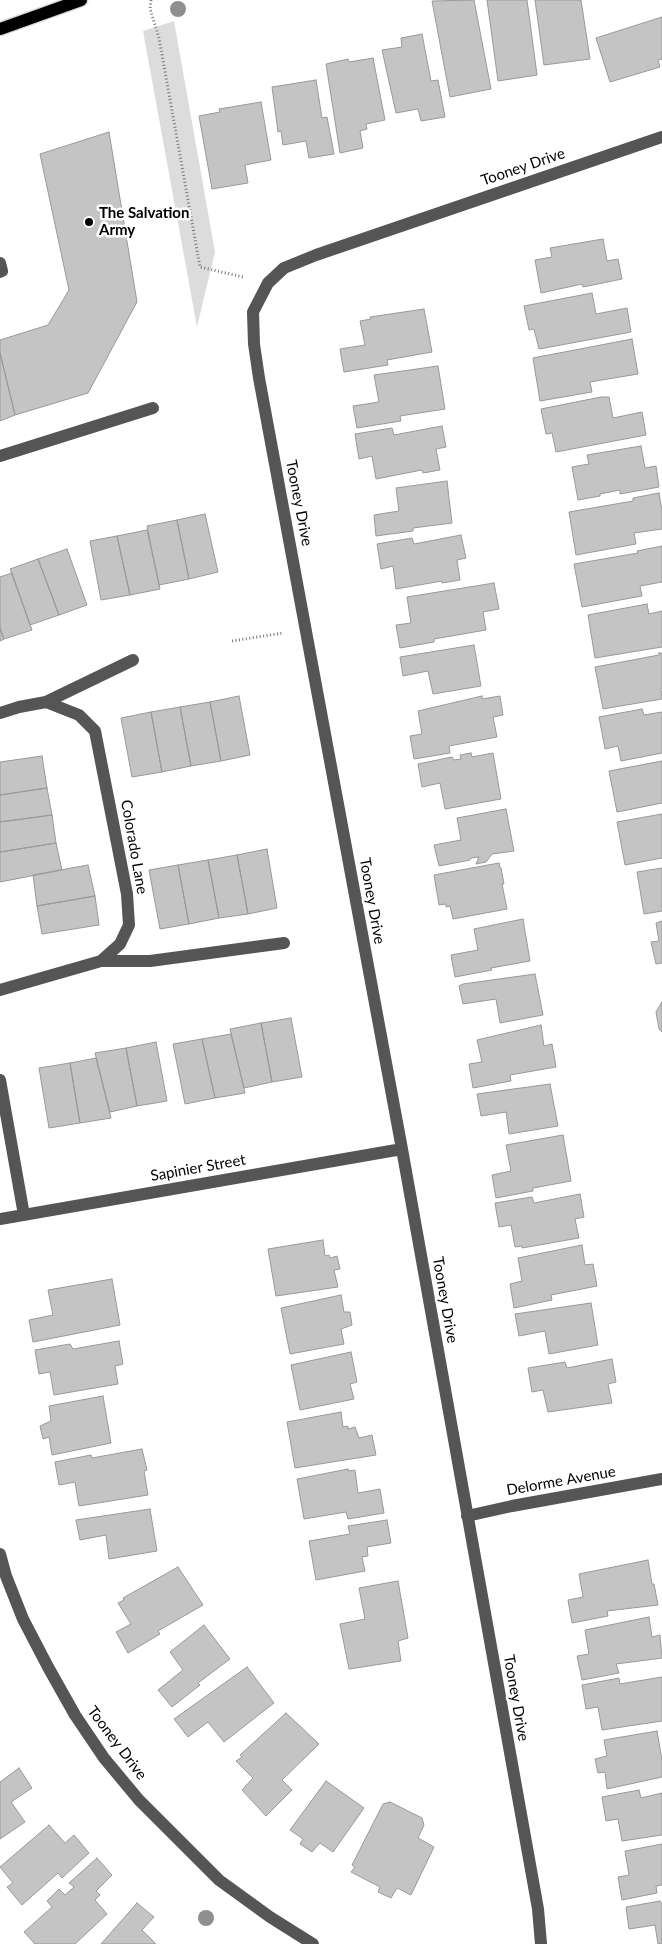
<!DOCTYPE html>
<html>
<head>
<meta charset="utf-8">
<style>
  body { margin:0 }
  canvas { display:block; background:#fff }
</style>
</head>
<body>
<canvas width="662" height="1944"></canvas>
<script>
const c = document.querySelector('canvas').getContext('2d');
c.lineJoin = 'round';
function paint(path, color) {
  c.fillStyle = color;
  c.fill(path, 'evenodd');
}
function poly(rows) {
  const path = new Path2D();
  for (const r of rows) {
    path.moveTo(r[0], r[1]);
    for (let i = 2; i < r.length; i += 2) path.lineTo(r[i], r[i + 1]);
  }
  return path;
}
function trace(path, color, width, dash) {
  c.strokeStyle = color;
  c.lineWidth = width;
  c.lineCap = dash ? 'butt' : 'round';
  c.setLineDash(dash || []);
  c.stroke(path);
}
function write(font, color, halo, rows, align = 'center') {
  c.font = font + ' Lato,sans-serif';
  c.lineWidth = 5;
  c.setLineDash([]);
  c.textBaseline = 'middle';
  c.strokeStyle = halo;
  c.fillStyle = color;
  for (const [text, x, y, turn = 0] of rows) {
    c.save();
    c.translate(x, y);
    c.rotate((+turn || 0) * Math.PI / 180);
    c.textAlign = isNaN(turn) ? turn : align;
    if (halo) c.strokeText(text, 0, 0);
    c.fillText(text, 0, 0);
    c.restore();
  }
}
const green = poly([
  [174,21,215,252,197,327,143,31]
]);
const building = poly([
  [474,0,491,89,450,97,432,1,474,0],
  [487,0,527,0,537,75,498,81,487,0],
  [535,0,581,0,590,59,544,65,535,0],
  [662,17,662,59,658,60,660,67,610,82,596,38,662,17],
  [422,34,431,81,438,80,445,117,421,121,418,109,396,113,382,50,402,47,401,38,422,34],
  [373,58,385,120,366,124,367,129,360,131,363,148,340,153,326,64,348,59,349,62,373,58],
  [316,80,322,118,327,117,334,154,309,158,306,141,283,145,281,131,278,132,272,87,316,80],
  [261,102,271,160,245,165,248,183,212,189,199,116,220,112,219,109,261,102],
  [109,132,137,302,88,393,15,415,0,353,0,340,48,325,69,290,40,154,109,132],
  [603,239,607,261,618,259,622,279,583,287,582,284,541,293,535,260,552,257,550,248,603,239],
  [592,293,596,314,627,308,631,332,539,349,534,329,529,330,524,306,592,293],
  [424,309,432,352,387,360,388,365,344,372,340,349,365,345,360,321,371,319,370,317,424,309],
  [632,339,638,374,590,382,592,392,540,401,533,358,632,339],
  [0,353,15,415,0,421,0,353],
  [438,366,445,409,400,416,401,421,357,428,353,406,379,402,374,375,438,366],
  [601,397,609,397,613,418,642,412,646,435,556,452,552,433,546,434,541,409,601,397],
  [442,426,446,447,436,449,440,470,423,473,422,470,376,479,372,456,359,459,355,434,392,428,394,435,442,426],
  [641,446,645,468,656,466,659,487,620,494,620,490,600,494,600,496,578,500,572,467,589,464,587,455,641,446],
  [447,481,452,523,413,528,413,531,376,536,374,515,399,511,396,488,447,481],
  [659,493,662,511,662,529,634,533,636,544,576,555,569,512,633,501,633,498,659,493],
  [205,514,218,572,189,579,177,520,205,514],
  [177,520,189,579,159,585,147,526,177,520],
  [147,530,160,589,130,595,117,536,147,530],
  [461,535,466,558,457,560,460,580,442,583,442,581,396,589,393,566,381,569,377,544,412,538,414,544,461,535],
  [117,536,130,595,101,600,90,541,117,536],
  [662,546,662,582,640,586,642,596,582,607,574,564,638,553,637,551,662,546],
  [67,549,87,605,59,615,38,559,67,549],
  [38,559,59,615,30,625,10,569,38,559],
  [12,573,32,630,4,639,0,628,0,577,12,573],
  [494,583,499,609,483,612,486,630,434,639,434,642,400,648,396,625,411,623,407,597,494,583],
  [647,604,649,614,662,611,662,647,595,658,588,615,647,604],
  [0,628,4,639,0,641,0,628],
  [474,645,481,686,433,694,428,671,403,676,400,657,474,645],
  [659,653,662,653,662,688,661,689,662,699,603,709,595,667,659,655,659,653],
  [239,696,250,755,221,761,210,702,239,696],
  [482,696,482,699,500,696,503,715,493,717,497,737,449,746,450,753,414,759,410,736,422,734,418,711,482,696],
  [210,702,221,761,191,766,180,707,210,702],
  [180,707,191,766,162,772,151,712,180,707],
  [642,709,644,715,662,712,662,753,621,761,618,746,605,749,599,717,642,709],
  [151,712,162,772,132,777,121,718,151,712],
  [471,753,472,757,493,753,501,799,445,809,440,783,422,787,418,764,452,757,454,760,461,759,460,755,471,753],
  [42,756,47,788,0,795,0,762,42,756],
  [662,761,662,803,617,812,609,771,662,761],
  [47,788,52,815,0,822,0,795,47,788],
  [506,809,514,851,492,854,486,862,476,864,479,857,471,858,470,860,439,866,434,845,461,840,457,818,506,809],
  [662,814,662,858,625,865,617,822,662,814],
  [52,815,56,843,0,852,0,822,52,815],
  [56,843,62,870,0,882,0,852,56,843],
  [267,849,277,908,248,914,237,855,267,849],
  [237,855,248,914,219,918,208,860,237,855],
  [208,860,219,918,189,924,178,865,208,860],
  [499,863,500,868,501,868,504,884,502,884,507,909,453,919,450,906,446,907,446,904,439,905,434,875,499,863],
  [88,865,95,896,37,906,33,875,88,865],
  [178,865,189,924,160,929,149,870,178,865],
  [662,868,662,911,644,914,637,872,662,868],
  [95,896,99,925,42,934,37,906,95,896],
  [523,919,530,961,491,968,492,970,455,977,451,955,478,950,474,929,523,919],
  [662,921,662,963,656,964,651,942,659,941,656,923,662,921],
  [535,974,543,1015,500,1023,496,999,463,1004,459,986,463,984,535,974],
  [662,1002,662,1032,659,1029,656,1012,662,1002],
  [291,1018,302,1077,272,1082,261,1023,291,1018],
  [261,1023,272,1082,244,1088,230,1029,261,1023],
  [541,1025,544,1046,552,1044,556,1067,510,1075,511,1081,473,1088,469,1064,482,1062,477,1040,541,1025],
  [231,1034,245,1093,215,1098,202,1039,231,1034],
  [202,1039,215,1098,185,1104,173,1044,202,1039],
  [156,1042,167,1101,137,1106,126,1048,156,1042],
  [126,1048,137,1106,110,1112,95,1053,126,1048],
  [96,1058,111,1118,80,1123,70,1063,96,1058],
  [70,1063,80,1123,49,1128,39,1068,70,1063],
  [550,1084,558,1126,509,1134,506,1112,481,1116,477,1094,550,1084],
  [563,1135,571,1181,533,1188,533,1191,496,1198,492,1175,511,1171,506,1145,563,1135],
  [580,1194,584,1217,575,1219,579,1238,522,1248,522,1246,515,1247,511,1225,499,1227,495,1203,532,1197,534,1203,580,1194],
  [323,1240,325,1256,329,1255,330,1258,337,1256,340,1269,334,1270,338,1287,276,1296,268,1249,323,1240],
  [582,1245,585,1265,593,1264,597,1286,551,1295,552,1300,514,1308,510,1284,522,1281,518,1258,582,1245],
  [112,1279,120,1325,33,1342,29,1320,53,1315,48,1290,112,1279],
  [341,1295,344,1312,350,1312,352,1325,341,1329,344,1344,290,1354,281,1308,341,1295],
  [591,1303,598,1345,549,1354,545,1331,519,1336,515,1314,591,1303],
  [119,1341,123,1364,115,1366,118,1384,54,1395,50,1372,39,1374,35,1350,70,1344,73,1349,119,1341],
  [351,1352,357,1382,350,1384,354,1399,300,1410,291,1365,351,1352],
  [612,1359,616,1382,608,1384,612,1403,548,1412,543,1390,532,1392,528,1368,565,1362,567,1368,612,1359],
  [103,1396,111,1443,52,1455,49,1437,43,1439,40,1426,51,1421,49,1406,103,1396],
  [341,1412,343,1427,348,1426,348,1429,355,1427,359,1438,372,1435,376,1455,295,1468,287,1422,341,1412],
  [142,1449,147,1470,144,1471,148,1495,79,1506,75,1482,59,1485,55,1462,91,1455,92,1458,142,1449],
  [348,1469,348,1471,355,1470,358,1493,380,1489,384,1513,348,1519,346,1512,304,1519,297,1479,348,1469],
  [150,1509,157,1551,109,1559,106,1535,80,1540,76,1520,150,1509],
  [387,1520,391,1543,367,1547,368,1556,362,1557,365,1571,316,1580,309,1541,350,1534,348,1526,387,1520],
  [648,1560,652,1584,654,1584,658,1605,607,1611,608,1616,572,1623,568,1600,583,1597,579,1574,648,1560],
  [178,1567,203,1605,158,1631,160,1634,128,1653,116,1632,131,1624,118,1603,124,1600,123,1598,178,1567],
  [398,1581,408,1638,398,1641,401,1661,349,1669,340,1624,365,1619,359,1588,398,1581],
  [649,1617,652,1637,660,1635,662,1658,616,1664,619,1673,582,1680,577,1656,589,1654,585,1630,649,1617],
  [204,1625,230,1659,198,1683,200,1685,172,1707,158,1690,183,1670,170,1652,204,1625],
  [247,1667,274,1703,224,1742,208,1722,188,1737,174,1719,247,1667],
  [662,1677,662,1721,602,1730,598,1707,586,1709,582,1685,619,1678,620,1684,662,1677],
  [286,1713,319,1744,282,1780,292,1790,266,1816,242,1790,253,1778,236,1761,242,1757,240,1755,286,1713],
  [657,1731,662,1760,662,1777,607,1789,605,1772,598,1773,595,1759,607,1756,604,1740,657,1731],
  [19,1768,32,1788,11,1802,25,1822,0,1839,0,1782,19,1768],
  [326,1781,364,1808,333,1852,320,1843,312,1852,300,1844,303,1839,290,1830,326,1781],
  [639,1790,641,1798,662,1793,662,1835,622,1841,618,1819,606,1821,602,1797,639,1790],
  [390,1802,422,1818,424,1825,418,1838,434,1847,411,1895,397,1888,391,1898,378,1892,380,1887,351,1872,355,1867,352,1865,383,1804,390,1802],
  [49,1825,65,1843,74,1835,89,1853,62,1878,58,1873,22,1905,7,1887,13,1883,0,1867,49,1825],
  [662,1844,662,1885,656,1886,657,1893,622,1900,618,1877,629,1875,625,1851,662,1844],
  [97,1858,112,1875,96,1891,100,1895,95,1900,107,1914,75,1944,35,1944,24,1932,52,1907,47,1901,59,1889,65,1895,74,1887,69,1883,97,1858],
  [660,1901,662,1904,662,1944,658,1944,655,1925,629,1929,626,1907,660,1901],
  [137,1903,154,1917,142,1930,156,1944,101,1944,137,1903]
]);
const path = poly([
  [151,0,150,9,159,38,200,267,243,277],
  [232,641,283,633]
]);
const minor = poly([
  [0,263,2,271,0,272],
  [0,456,153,408],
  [46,702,133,660],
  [0,713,19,707,46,702,79,715,95,731,127,894,129,925,120,944,101,961,0,990],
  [101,961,150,961,284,943],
  [0,1080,24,1215],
  [0,1219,402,1149],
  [467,1516,512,1506,662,1479],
  [0,1554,6,1576,23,1619,48,1667,75,1715,104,1758,139,1800,219,1880,270,1917,313,1944],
  [541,1944,538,1909,402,1149,259,378,254,344,253,312,268,283,284,268,316,255,662,137]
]);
const major = poly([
  [0,29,81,0]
]);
const trees = [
  [178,9],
  [206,1918]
];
const markers = [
  [89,222,5,"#000"]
];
const streetNames = [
  ["Tooney Drive",523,167,-19],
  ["Tooney Drive",299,503,79],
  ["Colorado Lane",134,847,80],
  ["Tooney Drive",372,901,80],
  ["Sapinier Street",198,1168,-10],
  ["Tooney Drive",445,1300,80],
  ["Delorme Avenue",561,1481,-10],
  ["Tooney Drive",516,1698,80],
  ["Tooney Drive",117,1743,53]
];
const poiNames = [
  ["The Salvation",99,213],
  ["Army",99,230]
];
paint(green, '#dcdcdc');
paint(building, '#c4c4c4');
trace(building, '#999', 1);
trace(major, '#dbdbdb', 15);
trace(path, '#777', 3, [1, 2.5]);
trace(minor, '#555', 12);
trace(major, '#000', 12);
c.fillStyle = '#8f8f8f';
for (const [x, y] of trees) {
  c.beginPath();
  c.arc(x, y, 8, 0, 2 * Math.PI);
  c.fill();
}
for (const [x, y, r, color] of markers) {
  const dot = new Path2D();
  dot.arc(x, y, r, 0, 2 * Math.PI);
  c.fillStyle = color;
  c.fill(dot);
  trace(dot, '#fff', 2);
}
write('15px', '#000', '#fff', streetNames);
write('bold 15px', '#000', '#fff', poiNames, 'left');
</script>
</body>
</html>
